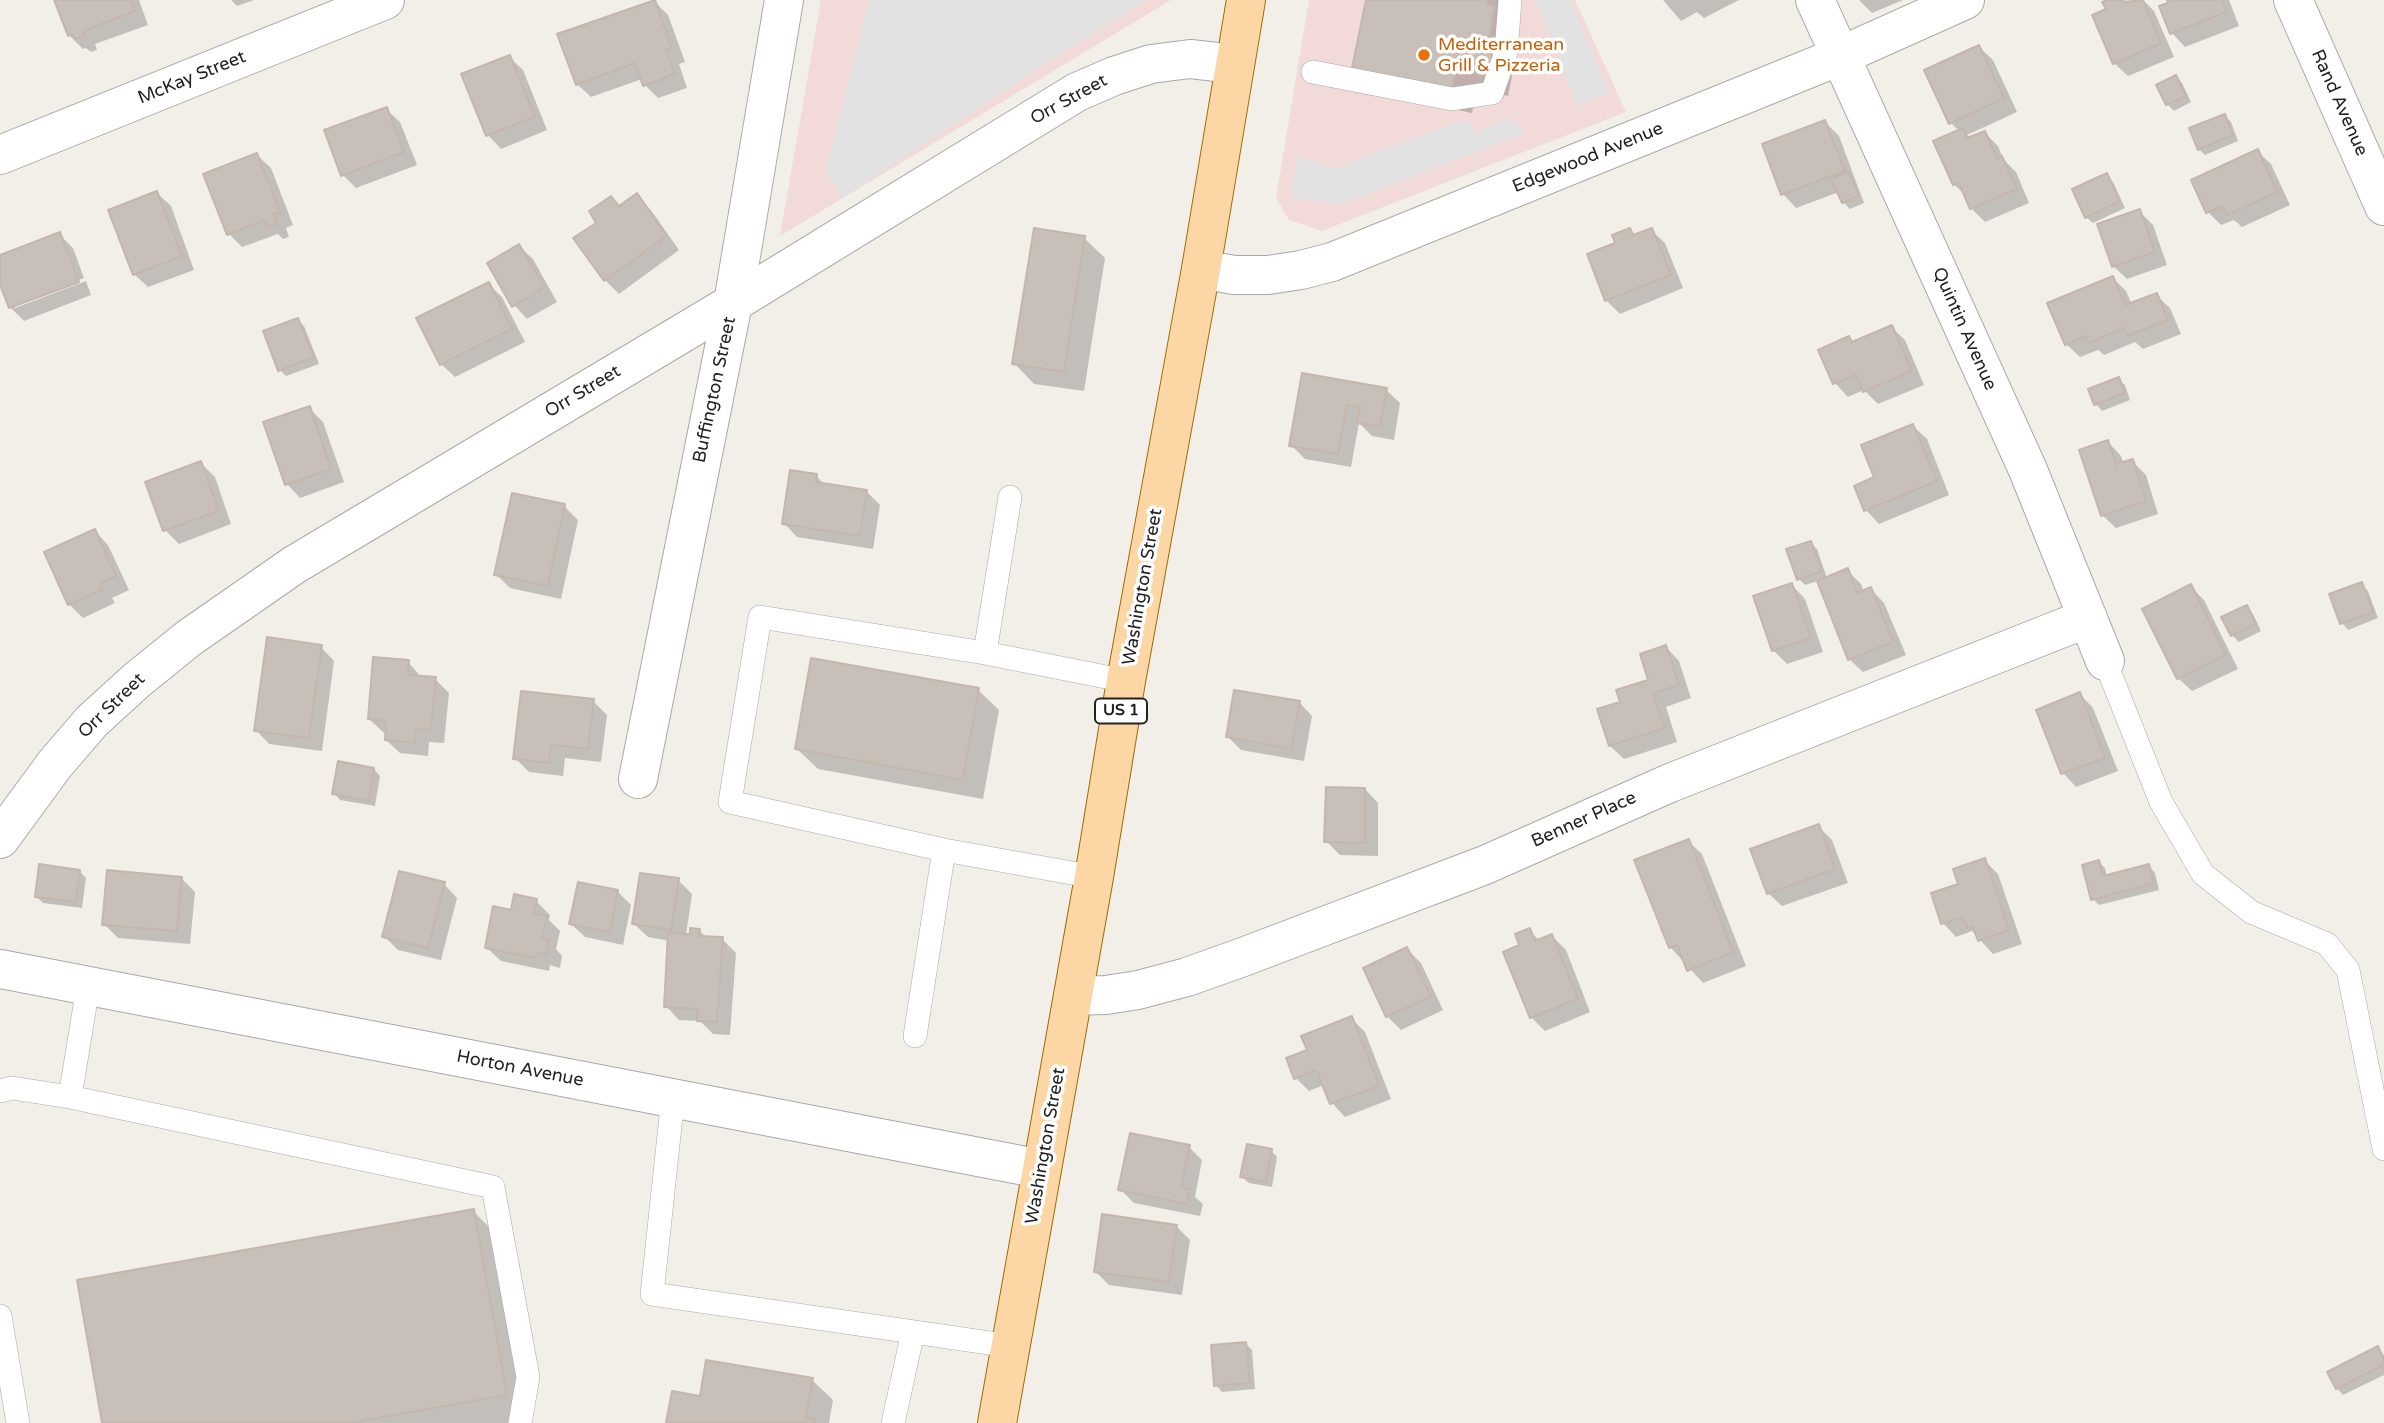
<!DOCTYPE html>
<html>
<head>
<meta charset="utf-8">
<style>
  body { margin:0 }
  canvas { display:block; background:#f2efe9 }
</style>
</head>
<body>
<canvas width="2384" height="1423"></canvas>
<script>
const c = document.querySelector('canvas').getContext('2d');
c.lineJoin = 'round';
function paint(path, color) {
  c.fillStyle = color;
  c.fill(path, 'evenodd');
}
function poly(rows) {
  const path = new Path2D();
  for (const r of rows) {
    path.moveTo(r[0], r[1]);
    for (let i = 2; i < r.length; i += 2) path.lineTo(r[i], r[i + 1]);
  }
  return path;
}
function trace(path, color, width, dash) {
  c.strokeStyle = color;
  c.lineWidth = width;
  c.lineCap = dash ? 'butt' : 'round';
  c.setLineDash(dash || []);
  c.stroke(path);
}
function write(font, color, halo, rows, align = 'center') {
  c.font = font + ' "Varela Round",sans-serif';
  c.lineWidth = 7;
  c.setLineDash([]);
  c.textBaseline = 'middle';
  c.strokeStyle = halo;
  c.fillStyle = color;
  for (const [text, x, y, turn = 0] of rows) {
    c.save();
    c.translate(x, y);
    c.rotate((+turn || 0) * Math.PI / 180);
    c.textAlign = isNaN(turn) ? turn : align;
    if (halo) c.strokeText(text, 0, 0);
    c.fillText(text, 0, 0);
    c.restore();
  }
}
const commercial = poly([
  [821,0,1171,0,780,236],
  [1309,0,1575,0,1626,112,1322,231,1289,220,1276,198]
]);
const parking = poly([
  [869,0,1147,0,1050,61,842,198,826,171],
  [1535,0,1570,0,1610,93,1577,106],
  [1469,118,1475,133,1508,118,1528,132,1343,204,1291,198,1298,156,1332,169]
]);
const shadow = poly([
  [56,0,139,0,148,25,95,44,97,50,91,52,86,48,83,49,69,35],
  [231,0,254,0,237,6],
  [1368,0,1512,0,1509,55,1515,61,1508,96,1476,90,1472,113,1373,92],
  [1663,0,1739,0,1704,18,1697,12,1681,21],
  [1859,0,1903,0,1872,13],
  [2111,0,2124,0,2128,3,2143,0,2154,11,2174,57,2128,76,2114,63,2108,10],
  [2168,0,2229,0,2239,26,2185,47,2172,33,2161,7,2170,4],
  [654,1,668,15,685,62,679,64,687,88,658,98,645,85,642,79,591,97,577,84],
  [1979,47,1993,60,2017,112,1967,135,1971,138,1985,133,1998,146,2004,160,2016,172,2029,203,1985,222,1971,208,1966,196,1954,184,1959,131,1951,123],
  [509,57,523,70,547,130,501,149,488,135],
  [2176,77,2182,83,2191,102,2174,111,2167,104,2158,86],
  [386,109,400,122,417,165,356,188,343,175],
  [2224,116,2231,122,2238,141,2205,155,2199,149],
  [1825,122,1839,136,1864,203,1850,209,1843,202,1839,192,1796,208,1783,194],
  [2257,151,2271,164,2290,205,2242,227,2234,220,2221,225,2208,212],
  [257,155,271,168,293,225,286,228,289,237,283,239,278,234,242,247,229,234],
  [2107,175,2113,182,2125,208,2093,223,2086,217],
  [157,193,171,206,194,270,148,287,134,274],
  [636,196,650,209,679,250,619,294,605,280,620,207],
  [2139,211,2153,225,2167,265,2127,279,2113,266],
  [1630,230,1636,236,1651,230,1665,243,1683,288,1620,314,1606,300,1618,244],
  [59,234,73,248,84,278,15,304,15,308,86,281,91,295,24,321,10,307,0,280,0,257],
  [1084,238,1105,258,1084,391,1034,384,1014,363],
  [519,246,533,259,557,302,527,319,514,305],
  [2113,278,2126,291,2132,305,2156,295,2170,308,2181,334,2143,349,2135,342,2104,355,2098,350,2080,357,2066,344],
  [488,284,502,297,525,342,455,377,441,364],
  [298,320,304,326,319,364,286,376,280,370],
  [1891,327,1905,340,1924,385,1878,404,1864,390,1848,397,1835,383,1820,351,1849,338,1854,343],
  [1303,375,1386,390,1400,403,1394,440,1372,436,1359,423,1351,467,1305,459,1291,445],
  [2118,379,2125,385,2130,400,2102,411,2096,404],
  [309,408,323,422,344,482,300,498,287,484],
  [1913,426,1927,439,1949,495,1879,524,1866,510,1856,487,1876,478],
  [2108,442,2121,456,2124,464,2132,461,2146,475,2158,514,2116,528,2102,515],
  [201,463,215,477,231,524,179,544,165,530],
  [816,476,826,486,866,491,880,505,873,549,797,537,784,523],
  [564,506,578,520,561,599,510,588,496,574],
  [95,531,108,545,129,590,112,598,115,603,83,618,69,604],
  [1810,543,1817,549,1827,578,1847,570,1861,584,1864,592,1871,589,1884,603,1906,655,1863,672,1849,659,1818,581,1805,585,1799,579],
  [2361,584,2368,591,2378,618,2348,630,2342,623,2331,595],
  [1792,585,1805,599,1823,652,1787,664,1773,650],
  [2191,587,2204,600,2238,669,2192,691,2178,678],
  [2246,607,2253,614,2261,631,2239,642,2232,635],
  [321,647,334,661,322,751,269,744,256,730],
  [1666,647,1679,661,1691,698,1666,707,1677,742,1624,759,1610,746,1622,703,1651,681],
  [408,662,422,678,435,679,449,693,444,743,429,742,428,756,400,753,386,740,387,733,383,732,369,719],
  [978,690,999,710,983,799,818,769,797,749],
  [2080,694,2093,708,2118,771,2076,787,2063,773],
  [593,701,607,715,601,762,565,758,563,776,529,772,515,758],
  [1299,702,1312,716,1304,761,1241,750,1228,737],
  [374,769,380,776,375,806,340,800,334,793],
  [1365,789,1378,803,1378,856,1340,855,1326,841],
  [1818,826,1832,840,1848,883,1782,906,1768,893],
  [1688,841,1702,854,1746,966,1703,983,1670,947],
  [1984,860,1998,874,2022,944,1993,954,1972,931,1956,937,1943,923,1960,885],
  [2099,862,2105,868,2107,877,2149,866,2155,873,2159,890,2099,905,2093,899],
  [80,872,86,878,82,908,43,903,37,897],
  [181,878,195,892,190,944,118,938,104,924],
  [678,880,692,894,686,935,691,936,699,930,707,938,722,939,736,953,730,1035,713,1034,700,1021,679,1020,666,1006,670,941,648,937,634,924],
  [444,884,457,898,441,960,398,950,384,936],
  [617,891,631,905,623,945,585,937,571,924],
  [536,901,550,915,549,920,560,931,556,949,562,956,560,968,550,965,549,971,501,961,487,948,512,912],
  [1529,930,1540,941,1552,936,1566,950,1590,1012,1545,1031,1531,1017,1522,946],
  [1407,949,1421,963,1443,1010,1401,1030,1387,1016],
  [1351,1018,1365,1032,1391,1099,1345,1117,1332,1103,1324,1085,1309,1091,1296,1078,1309,1051],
  [1189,1147,1202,1160,1195,1197,1203,1204,1200,1216,1134,1203,1120,1189],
  [1271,1150,1277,1157,1272,1187,1249,1183,1242,1177],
  [473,1211,500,1238,532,1421,522,1423,104,1423],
  [1176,1226,1190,1240,1182,1295,1109,1285,1096,1272],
  [1246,1344,1252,1350,1255,1389,1222,1392,1216,1385],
  [2377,1348,2384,1355,2384,1375,2343,1395,2337,1388],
  [812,1380,833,1400,829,1423,668,1423]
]);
const building = poly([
  [54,0,131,0,135,11,83,31,84,36,75,39,73,34,68,36,54,0],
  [655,0,672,49,666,50,675,74,643,86,635,63,576,85,557,34,655,0],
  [1366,0,1488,0,1487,4,1495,6,1489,38,1496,39,1488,77,1456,70,1451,94,1351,73,1366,0],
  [2107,0,2123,0,2124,2,2143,0,2161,43,2113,64,2092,15,2106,9,2102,2,2107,0],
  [2167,0,2222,0,2226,12,2170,34,2159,6,2168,3,2167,0],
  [1979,45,2004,98,1949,124,1924,70,1979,45],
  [510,55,535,117,486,136,461,74,510,55],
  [2176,75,2186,96,2166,105,2156,85,2176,75],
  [387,107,404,152,341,176,324,130,387,107],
  [2225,114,2233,135,2198,150,2189,128,2225,114],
  [1825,120,1845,171,1781,195,1762,144,1825,120],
  [1963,128,1967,138,1985,131,1997,158,2002,156,2017,189,1970,209,1959,183,1953,185,1933,141,1963,128],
  [2258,149,2277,192,2227,215,2222,206,2206,213,2191,180,2258,149],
  [257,153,280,212,273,214,277,223,268,227,265,220,227,235,203,174,257,153],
  [1848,171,1859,196,1842,203,1831,179,1848,171],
  [2107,173,2120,201,2085,218,2072,189,2107,173],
  [157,191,182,256,133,275,108,210,157,191],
  [637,193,667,236,604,281,573,238,596,223,589,211,611,196,619,206,637,193],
  [2140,209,2155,252,2112,267,2097,224,2140,209],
  [1034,228,1085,236,1064,372,1012,364,1034,228],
  [1630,228,1633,235,1652,228,1671,275,1605,301,1587,254,1615,243,1612,235,1630,228],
  [60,232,79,282,9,308,0,285,0,255,60,232],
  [519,244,545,287,512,307,487,263,519,244],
  [2113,276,2125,305,2157,293,2168,320,2127,336,2124,328,2089,343,2086,336,2065,345,2047,303,2113,276],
  [489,282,512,329,440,365,416,318,489,282],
  [298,318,314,357,278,371,263,331,298,318],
  [1892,325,1912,371,1863,392,1856,375,1833,384,1818,350,1849,336,1852,342,1892,325],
  [1302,373,1387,388,1380,427,1356,423,1360,407,1347,405,1338,454,1289,446,1302,373],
  [2119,377,2125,393,2094,405,2088,389,2119,377],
  [310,406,331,469,285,485,263,422,310,406],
  [1913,424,1937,481,1864,511,1854,486,1874,477,1861,445,1913,424],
  [2108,440,2116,464,2133,459,2146,501,2101,516,2079,450,2108,440],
  [201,461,219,511,163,531,145,482,201,461],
  [790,470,817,474,816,482,867,490,860,536,782,524,790,470],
  [512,493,565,504,548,586,494,575,512,493],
  [95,529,116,576,100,584,102,590,68,605,44,552,95,529],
  [1811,541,1822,571,1797,580,1786,549,1811,541],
  [1848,568,1857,593,1871,587,1893,642,1848,660,1817,581,1848,568],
  [2362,582,2373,612,2340,624,2329,594,2362,582],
  [1792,583,1811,638,1772,651,1753,596,1792,583],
  [2191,584,2226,655,2177,679,2142,609,2191,584],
  [2247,605,2256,624,2231,636,2221,617,2247,605],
  [267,637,322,645,309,738,254,731,267,637],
  [1666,645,1679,685,1653,693,1665,728,1609,746,1597,709,1620,702,1616,690,1648,680,1640,654,1666,645],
  [373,657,409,660,408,675,436,677,431,730,416,729,415,743,385,740,386,721,368,719,373,657],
  [811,658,979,688,963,780,795,749,811,658],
  [1234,690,1300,701,1291,749,1226,737,1234,690],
  [521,691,594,699,588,749,551,745,549,763,513,759,521,691],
  [2080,692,2105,758,2061,774,2036,710,2080,692],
  [338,761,374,768,369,801,332,794,338,761],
  [1326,787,1365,788,1365,843,1324,842,1326,787],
  [1819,824,1835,869,1767,894,1750,849,1819,824],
  [1689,839,1733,952,1687,971,1677,945,1669,948,1634,860,1689,839],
  [1985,858,2009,930,1978,941,1973,927,1967,928,1963,917,1941,924,1931,893,1958,884,1953,869,1985,858],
  [2099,860,2103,876,2149,864,2154,883,2091,900,2082,865,2099,860],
  [39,864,80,870,76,902,35,897,39,864],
  [107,870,182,877,177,931,102,925,107,870],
  [399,871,445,882,428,948,382,937,399,871],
  [640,873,679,878,671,930,632,924,640,873],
  [578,882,618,890,610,932,569,924,578,882],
  [514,894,537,899,534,913,547,916,542,939,549,940,546,955,537,953,535,958,485,948,493,906,511,910,514,894],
  [690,928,700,929,699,936,723,937,717,1022,697,1021,698,1009,664,1007,668,933,690,934,690,928],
  [1530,928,1535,941,1552,934,1578,999,1530,1018,1503,952,1519,945,1515,934,1530,928],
  [1407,947,1431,997,1386,1017,1363,968,1407,947],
  [1352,1016,1379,1086,1330,1104,1316,1070,1294,1079,1286,1058,1307,1050,1301,1036,1352,1016],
  [1130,1133,1190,1145,1181,1188,1190,1189,1187,1204,1118,1190,1130,1133],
  [1247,1144,1272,1149,1266,1182,1240,1177,1247,1144],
  [474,1209,507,1395,350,1423,102,1423,77,1280,474,1209],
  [1102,1214,1177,1225,1169,1282,1094,1272,1102,1214],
  [1246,1342,1250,1383,1214,1386,1211,1345,1246,1342],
  [2378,1346,2384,1359,2384,1365,2336,1389,2327,1372,2378,1346],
  [706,1360,813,1378,806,1418,815,1419,814,1423,666,1423,672,1391,700,1396,706,1360]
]);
const lane = poly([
  [1313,72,1452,99,1492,93,1506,52,1510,0],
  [985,653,1010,497],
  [2105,661,2161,802,2203,874,2251,912,2327,944,2348,970,2384,1149],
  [1094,877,944,850,730,802,760,617,985,653,1126,681],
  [88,987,70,1097,493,1187,528,1377,520,1423],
  [915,1036,944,850],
  [0,1091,12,1088,70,1097],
  [673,1098,652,1294,1010,1346],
  [0,1316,18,1423],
  [893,1423,913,1332]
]);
const street = poly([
  [1815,0,2028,470,2105,661],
  [2293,0,2384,206],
  [0,155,385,0],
  [1201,269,1234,275,1268,275,1301,270,1332,262,1840,56,1965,0],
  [638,779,733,303,784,0],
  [0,839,55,764,92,721,137,680,189,638,294,565,733,303,1077,92,1114,76,1151,64,1190,59,1235,64],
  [0,969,1041,1169],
  [1073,996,1106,995,1138,990,1187,977,1243,957,1485,865,1670,783,2088,618]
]);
const primary = poly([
  [997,1423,1094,877,1126,681,1201,269,1246,0]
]);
const markers = [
  [1424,55,7,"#e8710a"]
];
const shields = [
  [1121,711,52]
];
const shieldNames = [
  ["US 1",1121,711]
];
const foodNames = [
  ["Mediterranean",1438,45],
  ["Grill & Pizzeria",1438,66]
];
const streetNames = [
  ["McKay Street",192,78,-22],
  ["Orr Street",1069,100,-29],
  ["Rand Avenue",2339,103,66],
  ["Edgewood Avenue",1588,158,-22],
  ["Quintin Avenue",1964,329,66],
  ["Buffington Street",715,390,-78],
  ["Orr Street",583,392,-31],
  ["Washington Street",1143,587,-80],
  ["Orr Street",112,706,-44],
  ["Benner Place",1584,820,-24],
  ["Horton Avenue",520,1069,11],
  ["Washington Street",1046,1146,-80]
];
paint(commercial, '#f2dad9');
paint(parking, '#e2e2e2');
paint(shadow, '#0003');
paint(building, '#c7bfb8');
trace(building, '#c4b6ab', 2);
trace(lane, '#a9a9a9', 24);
trace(street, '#a9a9a9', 40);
trace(primary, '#a06b00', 40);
trace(lane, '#fff', 23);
trace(street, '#fff', 38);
trace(primary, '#fcd6a4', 38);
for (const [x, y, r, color] of markers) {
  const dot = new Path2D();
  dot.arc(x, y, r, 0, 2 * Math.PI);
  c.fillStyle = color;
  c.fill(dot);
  trace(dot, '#fff', 2.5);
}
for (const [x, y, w] of shields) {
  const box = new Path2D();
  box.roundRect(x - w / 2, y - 12.5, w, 25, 5);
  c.fillStyle = '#fff';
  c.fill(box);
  trace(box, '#222', 2);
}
write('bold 16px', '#222', null, shieldNames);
write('18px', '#c56008', '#fff', foodNames, 'left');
write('18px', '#222', '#fff', streetNames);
</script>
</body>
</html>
